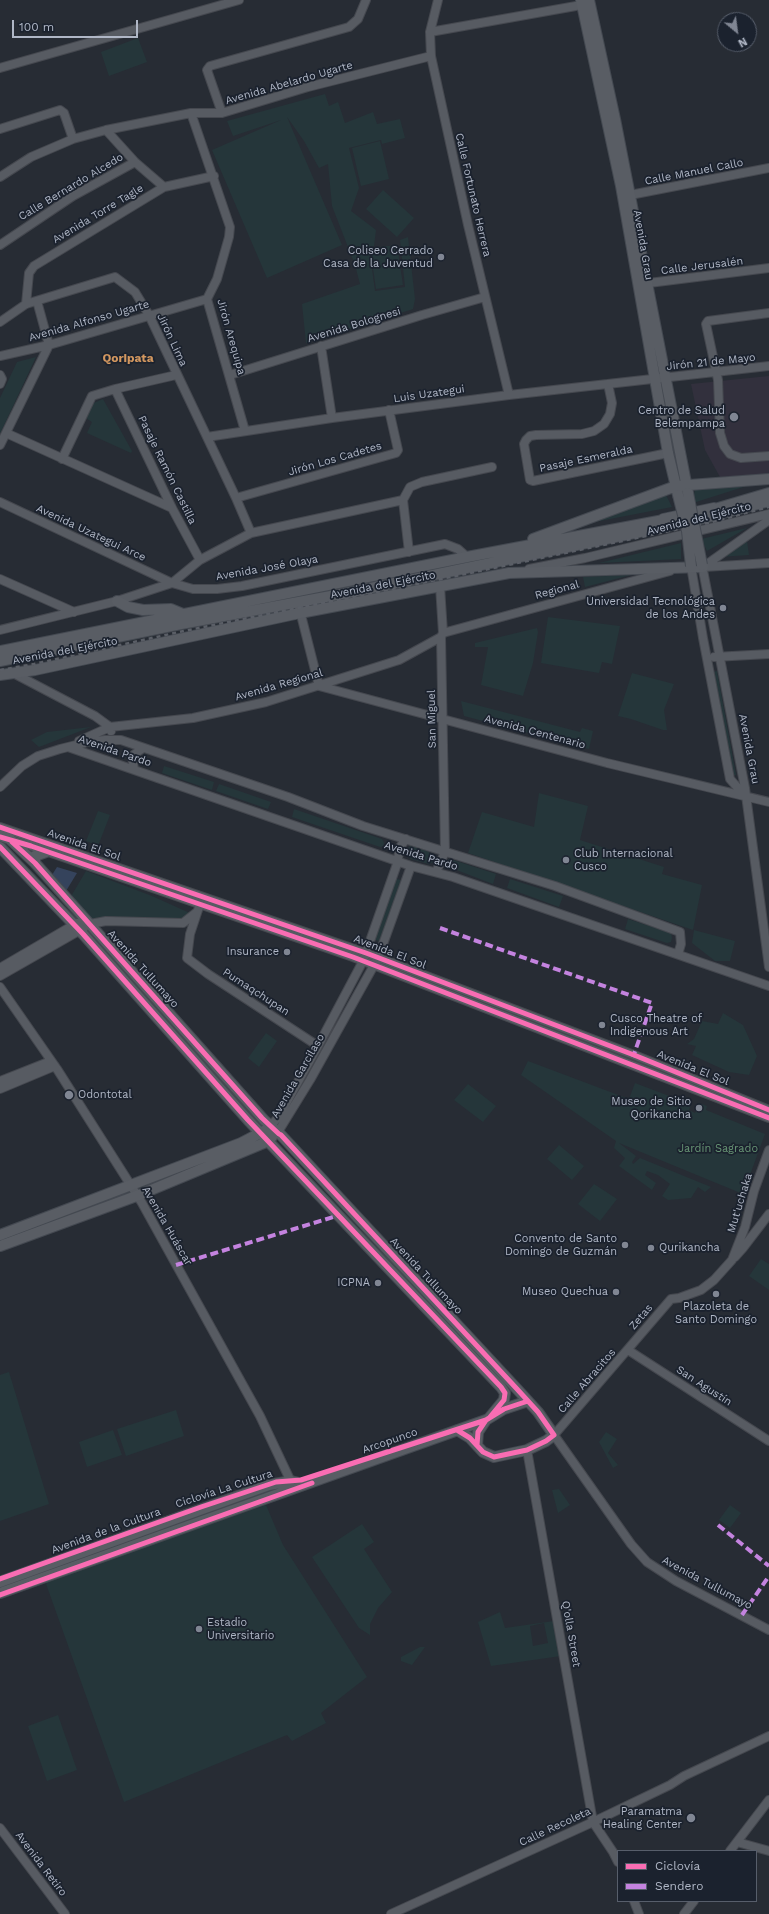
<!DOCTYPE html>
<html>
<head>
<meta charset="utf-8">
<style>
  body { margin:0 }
  #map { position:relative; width:769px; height:1914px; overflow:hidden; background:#272c34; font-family:"Work Sans",sans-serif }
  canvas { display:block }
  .legend { position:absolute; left:617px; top:1850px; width:140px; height:52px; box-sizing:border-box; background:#1b222e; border:1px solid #575e6b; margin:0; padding:5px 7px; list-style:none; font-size:12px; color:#b0b7c6 }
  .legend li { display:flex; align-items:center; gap:8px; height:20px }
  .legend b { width:20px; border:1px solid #575e6b }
  .north { position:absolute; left:717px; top:12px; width:40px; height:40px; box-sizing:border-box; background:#1b222e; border:1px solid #575e6b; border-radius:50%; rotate:151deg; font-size:11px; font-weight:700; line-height:16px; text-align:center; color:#b0b7c6 }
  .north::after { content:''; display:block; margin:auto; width:14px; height:18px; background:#808693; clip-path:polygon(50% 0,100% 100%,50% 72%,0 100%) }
  .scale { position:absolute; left:12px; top:20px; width:126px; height:18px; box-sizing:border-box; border:2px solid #b0b7c6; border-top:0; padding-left:5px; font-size:12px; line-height:14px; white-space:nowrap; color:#b0b7c6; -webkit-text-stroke:3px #1b222e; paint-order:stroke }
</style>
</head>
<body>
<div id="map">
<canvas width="769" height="1914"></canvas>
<ul class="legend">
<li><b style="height:5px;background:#f96db3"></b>Ciclovía</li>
<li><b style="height:5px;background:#c483df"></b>Sendero</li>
</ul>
<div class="north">N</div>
<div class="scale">100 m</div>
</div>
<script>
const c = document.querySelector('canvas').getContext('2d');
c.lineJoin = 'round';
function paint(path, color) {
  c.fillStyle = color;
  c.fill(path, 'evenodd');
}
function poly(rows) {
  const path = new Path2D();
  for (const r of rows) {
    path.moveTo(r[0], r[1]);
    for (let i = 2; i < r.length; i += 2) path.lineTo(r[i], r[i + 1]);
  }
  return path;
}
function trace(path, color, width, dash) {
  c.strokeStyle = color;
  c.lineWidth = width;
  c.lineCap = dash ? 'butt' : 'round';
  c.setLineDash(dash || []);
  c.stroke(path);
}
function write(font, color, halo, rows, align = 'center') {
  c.font = font + ' "Work Sans",sans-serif';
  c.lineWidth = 3.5;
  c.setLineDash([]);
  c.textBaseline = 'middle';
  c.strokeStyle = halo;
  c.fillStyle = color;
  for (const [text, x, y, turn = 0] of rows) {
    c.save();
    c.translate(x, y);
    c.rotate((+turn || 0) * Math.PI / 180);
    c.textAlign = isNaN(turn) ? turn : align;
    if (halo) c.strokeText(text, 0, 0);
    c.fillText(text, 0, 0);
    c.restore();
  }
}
const medical = poly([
  [769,376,769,474,720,477,705,450,691,384]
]);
const green = poly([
  [138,38,147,62,109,76,101,52],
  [325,94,329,106,338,102,345,123,373,112,377,124,400,119,405,138,382,144,381,140,349,148,359,188,351,211,376,230,374,246,369,247,375,291,405,287,400,240,408,237,415,299,413,309,306,343,302,304,360,284,355,265,332,206,328,164,319,168,304,141,287,117,342,245,267,278,212,150,281,120,233,136,227,121],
  [380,141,389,179,361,186,352,148],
  [383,190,414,218,397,237,366,209],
  [397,245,403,285,376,289,370,248],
  [36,357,0,434,0,398,17,362],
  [103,399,132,451,131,453,87,433,92,422,84,417,89,405],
  [756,483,693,503,695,488],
  [666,495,672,507,579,525],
  [747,528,707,551,701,539],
  [747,541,749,555,719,557],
  [681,543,681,559,599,563],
  [631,575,585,587,583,577],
  [548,617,620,626,612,664,602,662,599,673,541,663],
  [537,628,538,632,533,663,523,696,481,685,488,647,475,647,475,643],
  [717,671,736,775,733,775,714,672],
  [632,673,674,684,664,710,667,730,663,730,631,719,618,716],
  [461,701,580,732,582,728,593,731,589,749,464,716],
  [91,727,39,747,31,740,47,732],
  [164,766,214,782,212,790,162,773],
  [219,784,271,802,268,809,216,791],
  [539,793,588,806,580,840,664,867,662,874,702,885,693,930,468,853,482,812,534,827],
  [294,809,382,839,384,843,383,846,380,847,292,817],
  [98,811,110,815,98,846,86,841],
  [410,846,416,846,435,855,438,860,429,864,411,859,407,856,406,851],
  [450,859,496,874,493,884,446,866,445,861],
  [86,871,152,896,192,914,184,920,88,918,70,898],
  [394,878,401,880,379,941,373,939],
  [510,879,563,896,559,907,507,888],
  [628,919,671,933,672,938,671,942,667,943,625,929],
  [694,930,735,941,730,961,715,961,692,943],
  [723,1013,743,1025,757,1056,749,1075,729,1072,692,1055,696,1046,687,1044,694,1039,702,1021,718,1024],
  [266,1033,277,1041,259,1067,248,1058],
  [528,1061,629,1099,635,1083,685,1102,686,1099,692,1102,689,1110,695,1113,699,1103,707,1106,706,1110,765,1134,743,1194,619,1143,636,1156,632,1162,633,1164,640,1158,711,1187,705,1192,698,1187,691,1198,668,1200,662,1196,670,1184,658,1175,647,1171,645,1175,656,1183,652,1190,619,1166,625,1158,614,1148,616,1141,521,1075],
  [468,1084,496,1106,483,1122,454,1100],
  [559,1145,584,1166,572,1180,547,1159],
  [594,1184,617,1199,600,1221,578,1204],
  [761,1259,769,1264,769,1290,749,1276],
  [9,1372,49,1504,0,1521,0,1375],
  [176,1410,184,1436,126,1456,117,1429],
  [113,1430,122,1455,87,1467,79,1442],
  [606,1432,617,1439,608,1453,618,1465,613,1468,599,1442],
  [559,1489,570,1505,558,1513,552,1490],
  [266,1505,283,1545,367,1677,321,1713,326,1723,292,1741,287,1735,124,1802,45,1581],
  [730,1505,741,1513,730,1528,719,1520],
  [362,1524,374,1542,364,1549,392,1592,378,1608,370,1624,370,1635,359,1628,312,1557],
  [500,1612,505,1628,554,1621,561,1656,491,1666,478,1622],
  [544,1623,548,1643,533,1646,530,1626],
  [420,1647,425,1647,412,1665,401,1661,401,1657],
  [58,1715,77,1770,47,1781,28,1726]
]);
const water = poly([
  [57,867,77,873,66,891,52,875]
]);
const minor = poly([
  [438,0,430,32,431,56,468,225,509,395],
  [430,32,587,4],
  [0,68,239,0],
  [191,113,230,227,229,237,217,279,207,299,245,431],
  [222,113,207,70,210,66,349,27,358,19,366,0],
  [0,129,60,110,64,113,73,139],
  [106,130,135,162,164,187],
  [0,177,31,157,73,139,106,130,191,113,222,113,308,87,431,56],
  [625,196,769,168],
  [0,245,73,196,135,162],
  [641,284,769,268],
  [26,304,29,273,34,266,164,187,214,176],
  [769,313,708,321,706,324,718,380,720,433,724,446,730,454,741,458,769,456],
  [0,322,26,304,115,277,135,292,149,315,236,498,251,533],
  [321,346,332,418],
  [0,356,49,345,207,299],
  [0,375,2,379,0,384],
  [230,375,422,315,485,297],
  [608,384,612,403,610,414,604,424,594,431,582,434,536,435,530,436,526,440,524,444,530,480,533,481,668,453],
  [115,389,172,508,200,560],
  [6,433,172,508],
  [207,437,332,418,509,395,769,366],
  [0,445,49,345,37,301],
  [62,459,92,396,115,389,176,375],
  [236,498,396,453,398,450,389,410],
  [0,502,172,583,200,560,251,533,403,500],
  [409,552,403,500,410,487,422,482,492,467],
  [702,565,745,788,769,967],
  [691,566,703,638,730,779,745,796],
  [703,567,769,520],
  [704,567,769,563],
  [529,569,585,558,769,514],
  [0,579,74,612],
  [299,607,319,686,607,763,769,802],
  [0,630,117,601,172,583,193,589,217,589,242,586,445,544,458,549,467,557],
  [443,633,670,571],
  [714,657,769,654],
  [13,673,95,716,110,727,111,731],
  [79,741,110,727,193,718,266,702,399,660,441,637],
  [68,747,411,866,453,877,769,986],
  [134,769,132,756,143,748],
  [0,787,22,766,38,756,60,749,88,742,105,740,121,740,288,797,363,826,555,886,680,932,681,944,678,954],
  [0,827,366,953,634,1055,769,1110],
  [0,837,31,846,353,957,769,1118],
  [436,872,445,852,441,637,443,633,440,586],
  [201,901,190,934,187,958,208,974,318,1046],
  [0,968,77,923,90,924,106,921,183,923,197,912],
  [0,976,84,928],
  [0,987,57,1069,142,1203,260,1416,293,1486],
  [0,1081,51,1061],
  [0,1089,55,1066],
  [271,1126,279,1116,318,1046,363,961,397,864,400,847,406,839],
  [278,1132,310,1080,378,958,411,866],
  [769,1150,754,1191,745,1227,732,1260,714,1280,701,1290,679,1298,671,1299,554,1435,631,1544,647,1562,676,1581,769,1630],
  [735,1257,743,1248,769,1214],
  [628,1350,769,1441],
  [527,1450,593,1822,613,1852,618,1862],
  [0,1828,65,1914],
  [737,1842,769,1851],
  [730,1851,769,1800],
  [634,1901,639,1914],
  [391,1914,593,1822,670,1785,684,1776,769,1736],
  [684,1914,694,1901]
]);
const major = poly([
  [581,0,621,186,668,453,678,495],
  [589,0,615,119,688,493],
  [708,511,769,493],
  [663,519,714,508],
  [533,539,676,486,769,479],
  [117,601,128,607,143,610,171,609,183,614],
  [0,651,467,557,669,519],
  [0,661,181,624,347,593,697,520,769,501],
  [0,675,35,670,300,613,509,573,703,567],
  [0,830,35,863,78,911,264,1120,281,1135,517,1389,538,1412,554,1435,546,1441,527,1450,494,1457,483,1452,470,1438,457,1430],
  [0,847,83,934,248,1120,501,1387,505,1393,504,1400,490,1417],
  [35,863,35,856,46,852],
  [0,1235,241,1143,266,1130],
  [0,1246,139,1195,264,1143,272,1137],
  [477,1445,478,1432,486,1420,504,1409,528,1401],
  [0,1582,269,1485,291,1481,303,1484],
  [0,1593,486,1420]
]);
const rail = poly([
  [0,670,34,664,179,632,451,577,708,523,769,507]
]);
const majorBridge = poly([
  [688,493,702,565],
  [678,495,687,531,691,566]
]);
const quiet = poly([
  [440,928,652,1003,633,1057],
  [176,1265,340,1215],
  [718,1525,769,1566],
  [742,1615,769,1576]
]);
const cycleway = poly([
  [0,827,366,953,634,1055,769,1110],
  [0,837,31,846,353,957,769,1118],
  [12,842,35,863,262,1118,279,1134],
  [0,847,83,934,248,1120,501,1387,505,1393,504,1400,490,1417],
  [281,1135,517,1389,538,1412,554,1435,546,1441,527,1450,494,1457,483,1452,470,1438,457,1430],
  [477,1445,478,1432,486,1420,504,1409,528,1401],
  [0,1579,201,1507,276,1482,301,1480,486,1420],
  [0,1595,312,1483]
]);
const markers = [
  [441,257,4,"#808693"],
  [734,417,5,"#808693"],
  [723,608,4,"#808693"],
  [566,860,4,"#808693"],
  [287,952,4,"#808693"],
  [602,1025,4,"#808693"],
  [69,1095,5,"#808693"],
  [699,1108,4,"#808693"],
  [625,1245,4,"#808693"],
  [651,1248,4,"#808693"],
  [378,1283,4,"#808693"],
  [616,1292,4,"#808693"],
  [716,1294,4,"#808693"],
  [199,1629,4,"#808693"],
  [691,1818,5,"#808693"]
];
const streetNames = [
  ["Avenida Abelardo Ugarte",289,83,-16],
  ["Calle Manuel Callo",694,172,-11],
  ["Calle Bernardo Alcedo",71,187,-31],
  ["Calle Fortunato Herrera",473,195,77],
  ["Avenida Torre Tagle",98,214,-31],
  ["Avenida Grau",643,245,80],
  ["Calle Jerusalén",702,266,-7],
  ["Avenida Alfonso Ugarte",89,321,-16],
  ["Avenida Bolognesi",354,325,-17],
  ["Jirón Arequipa",231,337,74],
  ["Jirón Lima",172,340,65],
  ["Jirón 21 de Mayo",711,362,-6],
  ["Luis Uzategui",429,394,-8],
  ["Jirón Los Cadetes",335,459,-16],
  ["Pasaje Esmeralda",586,459,-12],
  ["Pasaje Ramón Castilla",167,470,64],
  ["Avenida del Ejército",699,519,-14],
  ["Avenida Uzategui Arce",91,533,25],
  ["Avenida José Olaya",267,568,-10],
  ["Avenida del Ejército",383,585,-11],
  ["Regional",557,590,-15],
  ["Avenida del Ejército",65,651,-11],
  ["Avenida Regional",279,685,-16],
  ["San Miguel",432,719,-91],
  ["Avenida Centenario",535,732,15],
  ["Avenida Grau",749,749,79],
  ["Avenida Pardo",115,751,19],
  ["Avenida El Sol",84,845,19],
  ["Avenida Pardo",421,856,17],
  ["Avenida El Sol",390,952,21],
  ["Avenida Tullumayo",143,969,48],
  ["Pumaqchupan",256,992,33],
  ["Avenida El Sol",693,1068,22],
  ["Avenida Garcilaso",298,1076,-60],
  ["Mut'uchaka",740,1203,-73],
  ["Avenida Huáscar",167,1226,60],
  ["Avenida Tullumayo",426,1276,47],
  ["Zetas",641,1317,-50],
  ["Calle Abracitos",587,1381,-49],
  ["San Agustín",704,1386,33],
  ["Arcopunco",390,1441,-19],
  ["Ciclovía La Cultura",224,1489,-18],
  ["Avenida de la Cultura",106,1531,-20],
  ["Avenida Tullumayo",707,1583,28],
  ["Q'olla Street",571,1634,80],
  ["Calle Recoleta",555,1827,-25],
  ["Avenida Retiro",41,1864,53]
];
const poiNames = [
  ["Coliseo Cerrado",433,251],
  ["Casa de la Juventud",433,264],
  ["Centro de Salud",725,411],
  ["Belempampa",725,424],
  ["Universidad Tecnológica",715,602],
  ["de los Andes",715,615],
  ["Club Internacional",574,854,"left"],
  ["Cusco",574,867,"left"],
  ["Insurance",279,952],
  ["Cusco Theatre of",610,1019,"left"],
  ["Indigenous Art",610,1032,"left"],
  ["Odontotal",78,1095,"left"],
  ["Museo de Sitio",691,1102],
  ["Qorikancha",691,1115],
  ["Convento de Santo",617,1239],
  ["Domingo de Guzmán",617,1252],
  ["Qurikancha",659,1248,"left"],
  ["ICPNA",370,1283],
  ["Museo Quechua",608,1292],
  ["Plazoleta de",716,1307,"center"],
  ["Santo Domingo",716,1320,"center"],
  ["Estadio",207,1623,"left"],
  ["Universitario",207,1636,"left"],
  ["Paramatma",682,1812],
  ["Healing Center",682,1825]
];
const parkNames = [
  ["Jardín Sagrado",718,1149]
];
const neighbourhoodNames = [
  ["Qoripata",128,358]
];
paint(medical, '#32303d');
paint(green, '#25363a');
paint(water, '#35435c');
trace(minor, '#45484f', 10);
trace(major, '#444951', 12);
trace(minor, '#575b62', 8);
trace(major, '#595d64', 10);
trace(rail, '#5a5e66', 2.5, [4, 4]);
trace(majorBridge, '#444951', 12, []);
trace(majorBridge, '#595d64', 10);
trace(quiet, '#c483df', 4, [8, 4]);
trace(cycleway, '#f96db3', 5);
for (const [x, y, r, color] of markers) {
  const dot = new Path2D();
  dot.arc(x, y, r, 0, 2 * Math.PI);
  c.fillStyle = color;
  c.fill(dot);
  trace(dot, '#1b222e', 1.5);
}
write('11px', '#b0b7c6', '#1b222e', streetNames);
write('11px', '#b0b7c6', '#1b222e', poiNames, 'right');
write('11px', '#689675', '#1b222e', parkNames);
write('bold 12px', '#d2975f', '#1b222e', neighbourhoodNames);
</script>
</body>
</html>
